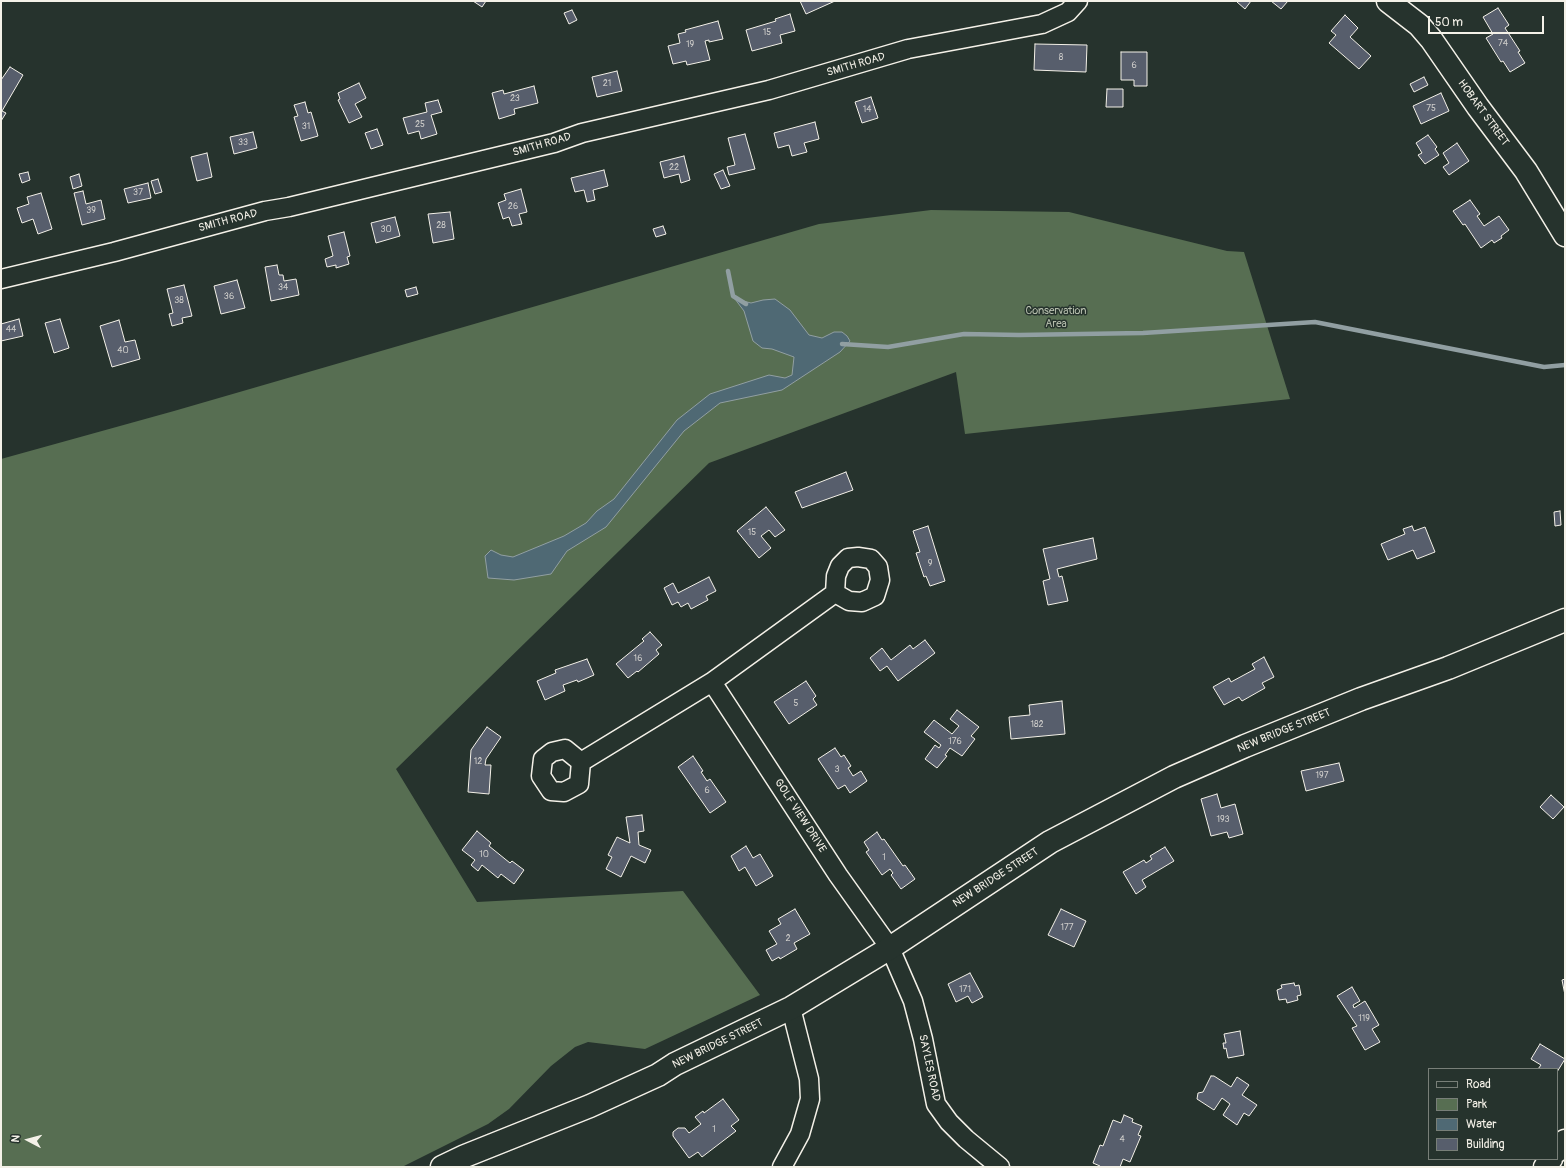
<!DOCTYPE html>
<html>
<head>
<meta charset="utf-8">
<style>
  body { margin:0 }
  #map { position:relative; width:1566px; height:1168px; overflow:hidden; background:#26332d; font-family:Pangolin,sans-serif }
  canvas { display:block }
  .frame { position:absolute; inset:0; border:2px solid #f4f1e8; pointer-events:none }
  .legend { position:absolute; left:1428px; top:1068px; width:130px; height:92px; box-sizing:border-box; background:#26332d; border:1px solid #787f78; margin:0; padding:5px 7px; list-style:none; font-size:12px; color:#f4f1e8 }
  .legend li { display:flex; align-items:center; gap:8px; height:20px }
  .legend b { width:20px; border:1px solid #787f78 }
  .north { position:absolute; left:8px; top:1120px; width:40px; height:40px; -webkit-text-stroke:3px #26332d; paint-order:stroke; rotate:276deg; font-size:11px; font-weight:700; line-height:16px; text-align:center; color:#f4f1e8 }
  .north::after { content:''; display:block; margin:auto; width:14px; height:18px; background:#f4f1e8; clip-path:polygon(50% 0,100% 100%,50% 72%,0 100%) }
  .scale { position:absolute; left:1428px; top:16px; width:116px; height:18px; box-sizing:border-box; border:2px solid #f4f1e8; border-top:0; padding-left:5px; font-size:12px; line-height:14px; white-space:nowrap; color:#f4f1e8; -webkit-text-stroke:3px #26332d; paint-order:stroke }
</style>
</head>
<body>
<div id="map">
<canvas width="1566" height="1168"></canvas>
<div class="frame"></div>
<ul class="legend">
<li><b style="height:5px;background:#26332d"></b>Road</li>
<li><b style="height:11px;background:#576e52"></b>Park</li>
<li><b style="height:11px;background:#4f6974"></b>Water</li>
<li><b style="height:11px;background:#575e6c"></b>Building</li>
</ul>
<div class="north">N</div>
<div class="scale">50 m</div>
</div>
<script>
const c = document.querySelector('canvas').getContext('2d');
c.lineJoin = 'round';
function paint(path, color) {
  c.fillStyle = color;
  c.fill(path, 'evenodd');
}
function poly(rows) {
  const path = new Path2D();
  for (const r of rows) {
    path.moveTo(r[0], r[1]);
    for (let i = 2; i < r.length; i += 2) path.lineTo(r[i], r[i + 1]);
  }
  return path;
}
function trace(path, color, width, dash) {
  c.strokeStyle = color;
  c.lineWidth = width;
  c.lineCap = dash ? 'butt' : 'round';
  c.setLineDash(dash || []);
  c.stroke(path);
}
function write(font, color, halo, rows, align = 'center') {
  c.font = font + ' Pangolin,sans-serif';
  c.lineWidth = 3;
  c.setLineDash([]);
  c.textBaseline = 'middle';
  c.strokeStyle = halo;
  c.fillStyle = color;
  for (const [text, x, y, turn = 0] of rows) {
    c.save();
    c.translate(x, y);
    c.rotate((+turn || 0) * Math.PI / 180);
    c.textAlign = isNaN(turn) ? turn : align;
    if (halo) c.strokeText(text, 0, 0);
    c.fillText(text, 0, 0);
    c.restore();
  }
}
const green = poly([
  [931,210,1069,212,1227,251,1244,252,1290,399,965,434,956,372,709,463,396,769,477,902,683,891,760,995,645,1049,588,1042,575,1047,551,1066,509,1109,488,1124,402,1167,1,1167,1,459,174,411,819,224]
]);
const water = poly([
  [735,299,751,303,763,300,775,299,790,310,809,335,822,338,834,332,842,332,847,336,850,341,840,352,782,390,720,403,684,431,606,527,567,551,551,574,514,580,488,578,485,556,491,550,501,555,513,557,564,536,586,523,597,511,614,499,677,420,710,394,769,375,785,378,792,375,794,357,772,349,762,348,753,341,744,311,735,299]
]);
const stream = poly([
  [728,271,733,296,746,304],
  [842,344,888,347,964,334,1019,335,1143,333,1315,322,1544,367,1565,365]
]);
const building = poly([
  [473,1,486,1,482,7,473,1],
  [800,1,835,1,806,14,800,1],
  [1238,1,1251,1,1245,9,1237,2,1238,1],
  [1271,1,1288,1,1281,9,1271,1],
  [1498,8,1509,25,1505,28,1520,51,1518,52,1525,63,1510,72,1503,61,1501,62,1486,38,1493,34,1483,17,1498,8],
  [572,10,577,20,569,24,564,13,572,10],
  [790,14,795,31,780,35,782,43,752,51,746,30,776,21,775,19,790,14],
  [1345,15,1358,28,1350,37,1371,56,1359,69,1329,43,1336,35,1331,31,1345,15],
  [718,21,723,39,709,42,709,40,705,41,710,60,687,65,686,61,673,64,668,46,680,43,678,34,686,32,685,30,718,21],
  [1035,44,1087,45,1086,72,1034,70,1035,44],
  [1121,52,1147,52,1147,86,1134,86,1134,80,1121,80,1121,52],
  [10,67,23,75,2,111,6,113,1,121,1,80,10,67],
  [617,71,622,91,597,97,592,77,617,71],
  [1424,77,1428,85,1414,92,1410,84,1424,77],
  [359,83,366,98,355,104,362,117,349,123,338,100,340,99,338,93,359,83],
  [534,86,538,103,514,109,515,114,499,119,492,93,503,90,504,94,534,86],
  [1107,89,1123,89,1123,107,1106,107,1107,89],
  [1441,93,1449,111,1421,124,1413,106,1441,93],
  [871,97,878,118,862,123,855,102,871,97],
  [438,100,442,112,431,115,437,134,421,139,419,131,408,134,403,118,427,112,425,103,438,100],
  [305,102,308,113,311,112,318,136,301,141,294,117,298,116,294,105,305,102],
  [815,122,819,139,804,143,807,152,792,156,789,145,778,148,774,133,815,122],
  [377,129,383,145,371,149,365,133,377,129],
  [253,132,257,148,234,154,230,137,253,132],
  [745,134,755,169,729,175,727,167,735,165,728,138,745,134],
  [1428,135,1437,147,1435,149,1439,155,1425,164,1418,155,1422,153,1416,143,1428,135],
  [1457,143,1469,161,1449,175,1443,167,1449,163,1443,153,1457,143],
  [207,153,212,177,197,181,191,157,207,153],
  [684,156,690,180,681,183,679,174,664,178,660,162,684,156],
  [604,170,608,186,593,190,595,200,587,202,584,190,575,192,571,178,604,170],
  [723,170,730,186,721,189,714,174,723,170],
  [28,172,30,180,22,183,19,174,28,172],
  [79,174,82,186,73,189,70,177,79,174],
  [158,179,162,192,155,194,151,181,158,179],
  [148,183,151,198,128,203,124,189,148,183],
  [521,189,527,212,519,214,522,224,512,226,509,217,503,219,498,203,506,200,504,194,521,189],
  [83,191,86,204,101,200,105,219,82,225,74,193,83,191],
  [41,193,52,229,38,234,33,219,22,223,17,208,29,204,27,197,41,193],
  [1470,200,1480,214,1477,216,1484,226,1499,216,1509,230,1501,236,1502,238,1494,243,1492,240,1481,248,1465,224,1463,225,1453,211,1470,200],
  [450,212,454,239,433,243,428,214,450,212],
  [395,217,400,236,376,243,371,223,395,217],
  [663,226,666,234,656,237,653,229,663,226],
  [344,232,350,256,347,257,349,264,336,268,336,265,327,267,325,259,333,256,328,236,344,232],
  [277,265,279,275,283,275,284,281,296,279,299,295,271,301,265,267,277,265],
  [237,280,245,308,221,314,214,286,237,280],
  [184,285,192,316,182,318,183,323,172,326,169,314,173,313,167,289,184,285],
  [416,287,418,294,407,297,405,290,416,287],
  [19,319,23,336,1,341,1,324,19,319],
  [60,319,69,348,54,353,45,323,60,319],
  [119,320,125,342,135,340,140,359,112,367,100,326,119,320],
  [846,472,853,490,802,508,795,492,846,472],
  [766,507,785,530,775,537,769,530,761,536,771,548,759,558,737,531,766,507],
  [1560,511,1561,525,1555,526,1554,512,1560,511],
  [928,526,945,581,930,586,926,576,924,577,916,553,920,552,913,531,928,526],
  [1412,526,1414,531,1425,527,1435,552,1417,559,1413,550,1388,560,1381,544,1405,534,1403,529,1412,526],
  [1093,538,1097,559,1057,569,1059,577,1062,576,1068,601,1048,605,1043,581,1050,579,1043,549,1093,538],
  [709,577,716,591,706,596,708,600,691,609,688,603,681,607,678,602,672,605,664,588,673,583,678,593,709,577],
  [650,632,662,645,656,650,659,654,638,672,637,671,628,678,616,664,644,641,642,639,650,632],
  [925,640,935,653,898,681,887,666,880,671,870,658,882,648,891,660,910,645,913,649,925,640],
  [1264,657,1274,677,1262,683,1265,688,1242,701,1239,697,1224,705,1213,687,1229,678,1231,682,1255,669,1252,664,1264,657],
  [587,659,594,675,578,682,577,680,563,685,565,691,545,700,537,681,556,673,555,670,587,659],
  [806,681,816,696,813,699,817,705,789,724,774,702,806,681],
  [1062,701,1065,734,1011,739,1009,717,1030,715,1029,705,1062,701],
  [957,710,979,727,971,736,975,739,962,756,950,748,945,755,947,756,937,768,925,759,935,745,939,748,941,745,924,732,934,720,952,734,959,726,950,719,957,710],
  [487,727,501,737,486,759,485,765,491,765,489,794,468,792,471,750,487,727],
  [835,748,841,757,844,755,851,766,848,768,853,776,861,771,867,781,850,793,845,785,838,789,818,759,835,748],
  [693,756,703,771,701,772,707,781,710,779,726,802,710,813,678,767,693,756],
  [1339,763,1344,781,1306,791,1301,771,1339,763],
  [1217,794,1221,808,1235,804,1243,834,1229,838,1227,832,1211,836,1201,799,1217,794],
  [1551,795,1564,807,1553,819,1540,807,1551,795],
  [642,815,644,831,638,832,639,845,651,850,645,863,631,856,621,877,606,869,612,857,608,855,617,837,630,843,626,817,642,815],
  [477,831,491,843,489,846,510,863,512,861,524,870,514,884,501,874,498,878,482,865,478,871,471,865,475,860,462,850,477,831],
  [877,832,882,840,884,839,903,866,905,865,915,879,901,889,891,875,893,873,890,869,882,875,866,852,869,850,864,842,877,832],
  [746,846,753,858,760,854,773,876,756,886,745,867,739,871,731,856,746,846],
  [1165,847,1174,861,1142,880,1146,887,1136,894,1123,872,1144,860,1146,863,1152,859,1150,856,1165,847],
  [795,909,810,934,794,943,797,949,780,959,779,957,772,961,766,950,777,944,769,931,781,924,778,919,795,909],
  [1061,909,1086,921,1074,947,1048,935,1061,909],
  [970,973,983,997,972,1003,968,996,956,1002,948,984,970,973],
  [1565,979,1565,995,1562,980,1565,979],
  [1294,983,1295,986,1299,985,1301,995,1297,996,1298,1000,1287,1003,1286,999,1279,1000,1277,990,1282,988,1281,985,1294,983],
  [1352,987,1360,1001,1353,1005,1354,1008,1365,1001,1379,1025,1372,1029,1380,1042,1365,1050,1352,1028,1357,1026,1337,996,1352,987],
  [1240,1031,1244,1055,1228,1058,1226,1048,1224,1049,1223,1043,1226,1043,1224,1034,1240,1031],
  [1540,1044,1565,1059,1557,1072,1557,1069,1538,1069,1541,1065,1531,1059,1540,1044],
  [1211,1076,1214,1076,1231,1087,1237,1077,1249,1085,1242,1095,1257,1105,1249,1116,1244,1113,1237,1125,1223,1115,1230,1104,1222,1098,1214,1110,1197,1099,1198,1093,1203,1092,1211,1076],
  [723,1099,739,1120,731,1126,736,1131,702,1157,698,1152,689,1158,673,1136,673,1132,678,1128,685,1128,689,1133,701,1124,695,1117,703,1111,704,1113,723,1099],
  [1124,1115,1133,1119,1132,1122,1142,1126,1138,1135,1141,1136,1130,1162,1123,1159,1120,1167,1100,1167,1100,1166,1093,1163,1100,1145,1103,1146,1113,1120,1121,1123,1124,1115]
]);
const minor = poly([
  [1,279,114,252,265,211,289,207,554,143,582,133,769,90,908,49,1042,24,1068,12,1078,1],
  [712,682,835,593,836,576,840,566,848,558,858,557,871,559,878,567,880,580,875,596,862,602,849,601,835,593],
  [581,762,565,749,552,752,543,759,541,776,551,791,564,792,579,784,581,762,712,682,838,875,890,948,913,1001,923,1039,936,1104,949,1122,966,1139,1000,1167],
  [782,1167,800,1134,810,1099,809,1079,791,1008]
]);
const tertiary = poly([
  [1388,1,1419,25,1431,39,1478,107,1526,171,1565,235],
  [1557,1151,1565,1141],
  [442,1167,465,1156,590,1106,658,1075,675,1064,791,1008,890,948,1050,842,1174,777,1245,746,1361,699,1448,668,1565,620],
  [1545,1167,1551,1159]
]);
const numberNames = [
  ["15",767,33],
  ["74",1503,44],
  ["19",690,45],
  ["8",1061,58],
  ["6",1134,66],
  ["21",607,84],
  ["23",515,99],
  ["75",1431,109],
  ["14",867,110],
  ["25",420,125],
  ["31",306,127],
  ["33",243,143],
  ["22",674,168],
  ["37",138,193],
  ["26",513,207],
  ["39",91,211],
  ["28",441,226],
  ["30",386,230],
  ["34",283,288],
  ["36",229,297],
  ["38",179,301],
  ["44",11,330],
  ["40",123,351],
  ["15",752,533],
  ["9",930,564],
  ["16",638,659],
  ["5",796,704],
  ["182",1037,725],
  ["176",955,742],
  ["12",478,762],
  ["3",837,770],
  ["197",1322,776],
  ["6",707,791],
  ["193",1223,820],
  ["10",484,855],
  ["1",884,858],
  ["177",1067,928],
  ["2",788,939],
  ["171",965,990],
  ["119",1364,1019],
  ["1",714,1130],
  ["4",1122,1140]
];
const streetNames = [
  ["SMITH ROAD",856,65,-16],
  ["HOBART STREET",1483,113,54],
  ["SMITH ROAD",542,145,-16],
  ["SMITH ROAD",228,221,-15],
  ["NEW BRIDGE STREET",1284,731,-22],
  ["GOLF VIEW DRIVE",800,816,57],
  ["NEW BRIDGE STREET",996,878,-33],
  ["NEW BRIDGE STREET",718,1044,-26],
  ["SAYLES ROAD",929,1068,78]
];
const parkNames = [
  ["Conservation",1056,311],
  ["Area",1056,324]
];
paint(green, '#576e52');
paint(water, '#4f6974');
trace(water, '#919fa2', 1);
trace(stream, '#919fa2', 4.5);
paint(building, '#575e6c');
trace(building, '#f4f1e8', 1);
trace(minor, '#f4f1e8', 21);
trace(tertiary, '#f4f1e8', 25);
trace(minor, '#26332d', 18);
trace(tertiary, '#26332d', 22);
write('9px', '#cdccc9', null, numberNames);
write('11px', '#f4f1e8', '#26332d', streetNames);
write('11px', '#b5bdac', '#26332d', parkNames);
</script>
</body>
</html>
